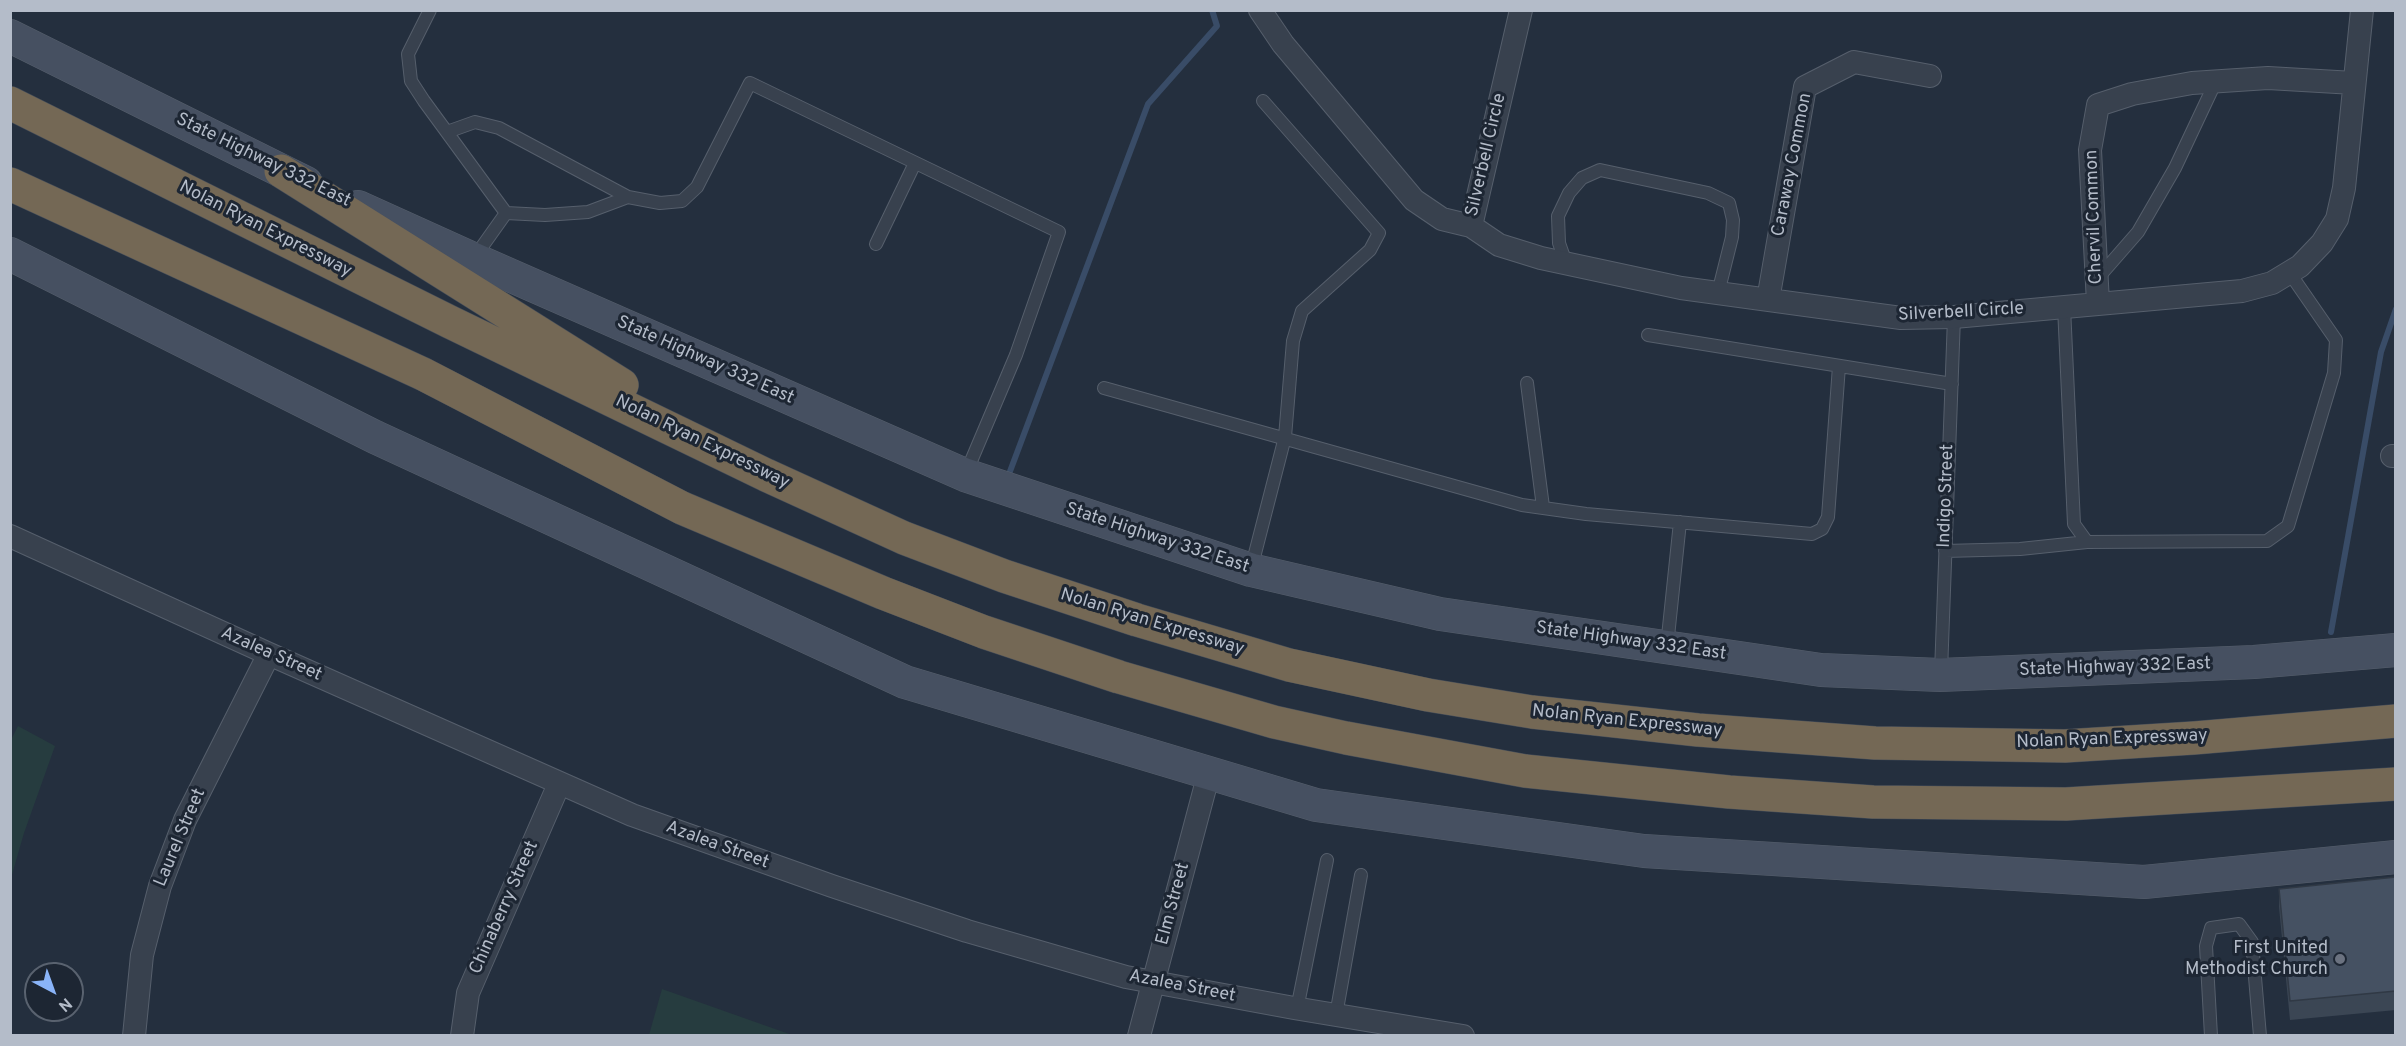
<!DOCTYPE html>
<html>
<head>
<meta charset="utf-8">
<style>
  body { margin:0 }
  #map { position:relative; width:2406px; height:1046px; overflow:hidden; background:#242f3e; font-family:Overpass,sans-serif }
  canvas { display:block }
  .frame { position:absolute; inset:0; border:12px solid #b4bcc9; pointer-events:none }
  .north { position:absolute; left:24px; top:962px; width:60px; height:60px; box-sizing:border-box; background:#1d2633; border:2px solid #59626f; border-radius:50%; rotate:139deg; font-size:16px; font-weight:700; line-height:24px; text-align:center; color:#b4bcc9 }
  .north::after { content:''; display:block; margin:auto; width:21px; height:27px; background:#8ab4f8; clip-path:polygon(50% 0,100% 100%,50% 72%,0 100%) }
</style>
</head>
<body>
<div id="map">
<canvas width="2406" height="1046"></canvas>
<div class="frame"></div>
<div class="north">N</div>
</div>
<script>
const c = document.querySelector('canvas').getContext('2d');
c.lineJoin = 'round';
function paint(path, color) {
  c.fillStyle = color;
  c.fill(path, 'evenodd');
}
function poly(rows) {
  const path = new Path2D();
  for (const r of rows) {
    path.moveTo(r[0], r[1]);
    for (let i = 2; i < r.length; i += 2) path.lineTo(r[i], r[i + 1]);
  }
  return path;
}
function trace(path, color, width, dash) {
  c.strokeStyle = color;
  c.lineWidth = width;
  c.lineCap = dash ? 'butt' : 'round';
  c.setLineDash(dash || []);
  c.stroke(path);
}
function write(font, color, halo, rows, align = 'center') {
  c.font = font + ' Overpass,sans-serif';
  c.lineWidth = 6;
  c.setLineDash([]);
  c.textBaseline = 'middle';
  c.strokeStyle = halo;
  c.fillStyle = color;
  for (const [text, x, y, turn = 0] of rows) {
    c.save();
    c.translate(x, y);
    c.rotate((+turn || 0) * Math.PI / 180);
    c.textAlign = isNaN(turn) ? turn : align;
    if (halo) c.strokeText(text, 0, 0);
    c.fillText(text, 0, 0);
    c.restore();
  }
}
const green = poly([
  [18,726,55,746,24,833,11,878,10,742],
  [662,989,792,1035,649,1035]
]);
const stream = poly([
  [1009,474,1148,104,1217,26,1212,10],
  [2331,632,2381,352,2396,309]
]);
const lane = poly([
  [430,10,408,54,411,81,424,101,506,213,545,215,588,212,628,197],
  [447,132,475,122,499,128,628,197,660,203,682,201,697,187,750,83,1059,232,1016,355,966,473],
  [876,244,915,163],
  [474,258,506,213],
  [1566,263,1559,243,1558,216,1569,193,1582,178,1600,170,1708,193,1729,203,1733,220,1732,237,1718,293],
  [2097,279,2138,232,2175,168,2216,81],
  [2064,307,2074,524,2087,542,2267,541,2288,526,2334,373,2336,340,2289,272],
  [1648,335,1952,384],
  [1527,383,1543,507],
  [1104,388,1522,505,1586,514,1812,534,1822,529,1828,517,1839,366],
  [1945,551,2020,549,2087,542],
  [1251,569,1285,437,1293,341,1302,311,1370,250,1379,233,1263,101],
  [1667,646,1680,522],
  [1941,672,1954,317],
  [1297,1009,1327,860],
  [1336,1015,1361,875],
  [2211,1036,2206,946,2211,928,2239,924,2252,942,2260,1036]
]);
const street = poly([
  [1260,10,1283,44,1414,200,1442,219,1471,226,1499,245,1541,258,1681,288,1901,318,1954,317,2242,291,2272,283,2300,266,2322,243,2337,219,2344,188,2362,10],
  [1471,226,1521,10],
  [1768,300,1805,87,1854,62,1930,76],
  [2098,303,2090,150,2098,105,2132,94,2192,83,2268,78,2354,83],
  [2392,456,2396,456],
  [10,536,269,654,632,815,832,886,967,931,1126,977,1294,1008,1463,1036],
  [134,1036,142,955,160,886,185,820,269,654],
  [462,1036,468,993,559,784],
  [1139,1036,1209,773]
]);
const secondary = poly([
  [10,36,306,183],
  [358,207,473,259,965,475,1251,570,1440,614,1821,670,1940,675,2254,662,2396,650],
  [10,254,375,437,905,682,1316,805,1644,851,2144,882,2396,857]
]);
const highway = poly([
  [10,103,450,322,766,475,904,538,1004,576,1137,620,1289,665,1428,695,1532,712,1698,730,1875,743,2065,746,2194,738,2396,721],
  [281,171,622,385],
  [10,184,423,374,682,508,883,593,984,632,1119,677,1274,722,1346,738,1525,771,1729,792,1873,802,2066,804,2396,784]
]);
const wall = poly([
  [2396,877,2396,1010,2290,1020,2279,907,2279,889]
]);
const building = poly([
  [2396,877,2396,991,2290,1001,2279,889,2396,877]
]);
const markers = [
  [2340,959,6,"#6b7280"]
];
const streetNames = [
  ["Silverbell Circle",1487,155,-77],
  ["State Highway 332 East",263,161,26],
  ["Caraway Common",1793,165,-79],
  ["Chervil Common",2095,217,-92],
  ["Nolan Ryan Expressway",265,230,27],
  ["Silverbell Circle",1961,313,-3],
  ["State Highway 332 East",705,361,24],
  ["Nolan Ryan Expressway",702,443,26],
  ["Indigo Street",1947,496,-88],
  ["State Highway 332 East",1157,539,18],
  ["Nolan Ryan Expressway",1152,623,17],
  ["State Highway 332 East",1631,642,8],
  ["Azalea Street",271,655,24],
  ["State Highway 332 East",2115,668,-2],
  ["Nolan Ryan Expressway",1627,722,6],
  ["Nolan Ryan Expressway",2112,740,-2],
  ["Laurel Street",181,838,-67],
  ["Azalea Street",717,846,20],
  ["Elm Street",1174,904,-75],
  ["Chinaberry Street",505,908,-66],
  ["Azalea Street",1182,987,11]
];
const poiNames = [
  ["First United",2328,949],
  ["Methodist Church",2328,970]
];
paint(green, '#263c3f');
trace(stream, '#394c67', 6);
trace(lane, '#565f6c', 14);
trace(street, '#565f6c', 24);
trace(secondary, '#565f6c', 34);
trace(highway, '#434c59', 34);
trace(lane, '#38414e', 12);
trace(street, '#38414e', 22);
trace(secondary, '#465061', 33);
trace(highway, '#746855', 33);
paint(wall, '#3b4654');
paint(building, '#455162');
trace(building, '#303945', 1.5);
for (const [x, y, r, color] of markers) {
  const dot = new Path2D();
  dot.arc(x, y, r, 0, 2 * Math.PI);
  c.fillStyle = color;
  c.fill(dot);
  trace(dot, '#1d2633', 2);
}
write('18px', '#b4bcc9', '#1d2633', streetNames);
write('18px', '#b4bcc9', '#1d2633', poiNames, 'right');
</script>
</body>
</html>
